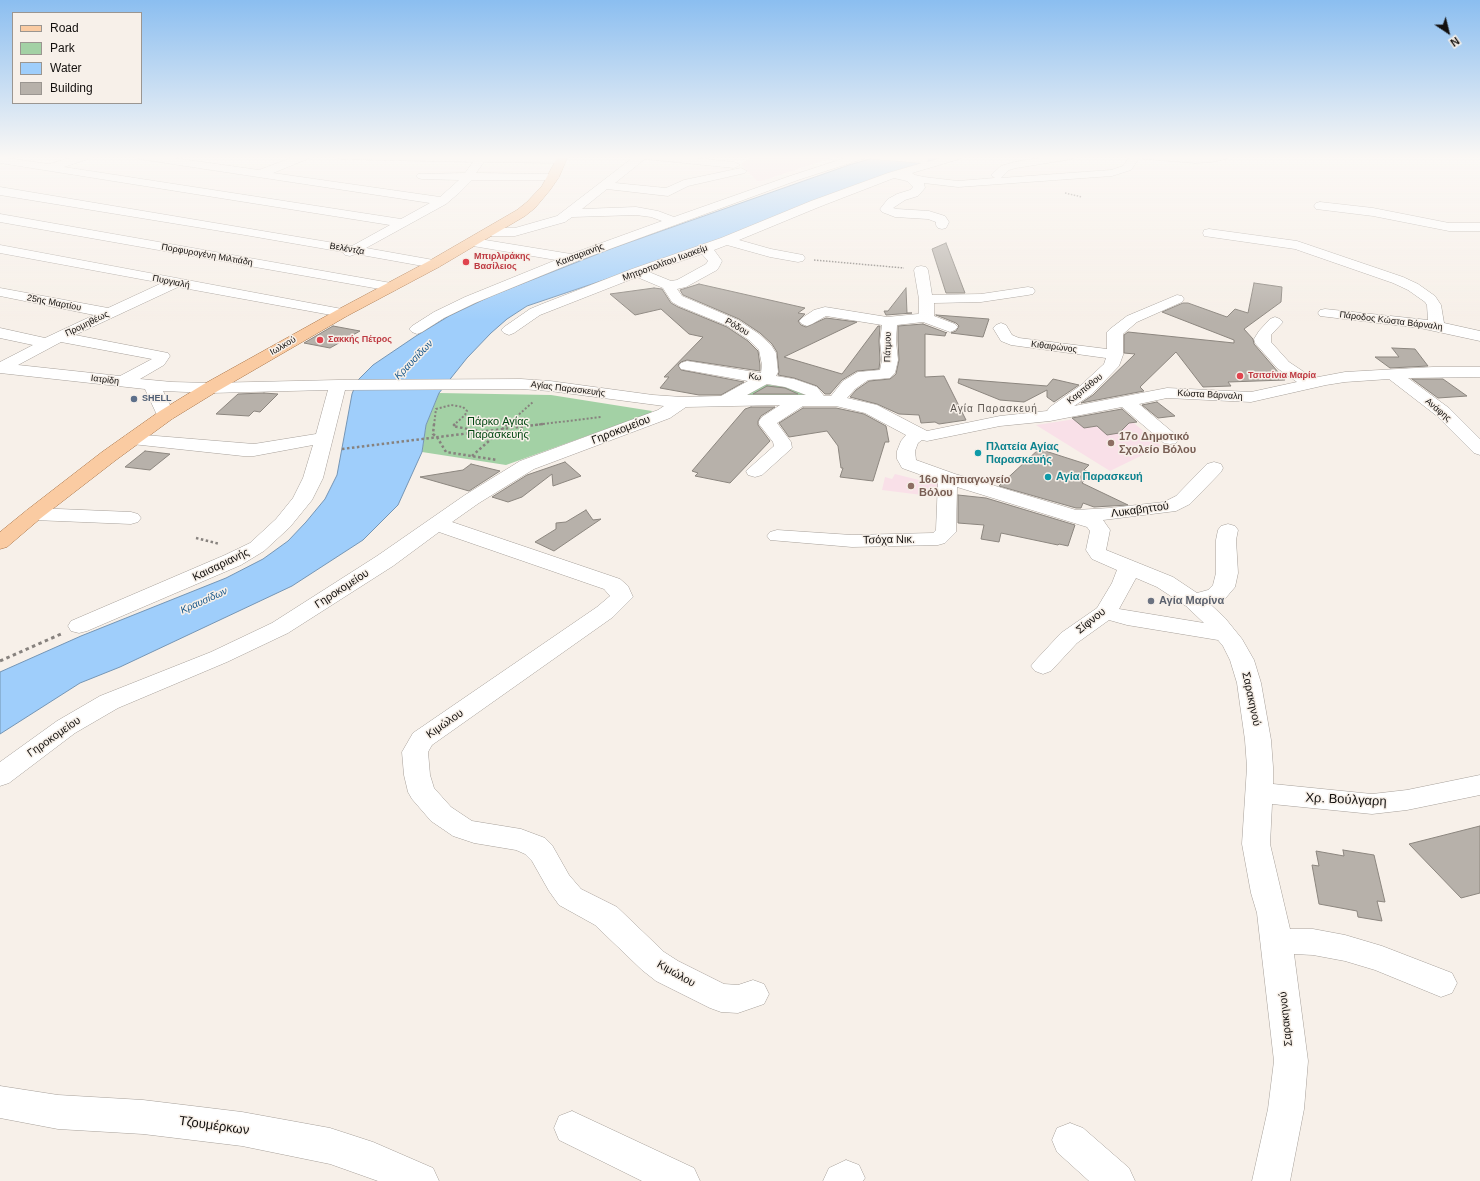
<!DOCTYPE html>
<html>
<head>
<meta charset="utf-8">
<style>
  body { margin:0 }
  #map { position:relative; width:1480px; height:1181px; overflow:hidden; background:#f7f0e9; font-family:Arial,sans-serif }
  canvas { display:block }
  .legend { position:absolute; left:12px; top:12px; width:130px; height:92px; box-sizing:border-box; background:#f7f0e9; border:1px solid #9b9691; margin:0; padding:5px 7px; list-style:none; font-size:12px; color:#120f0d }
  .legend li { display:flex; align-items:center; gap:8px; height:20px }
  .legend b { width:20px; border:1px solid #9b9691 }
  .north { position:absolute; left:1428px; top:12px; width:40px; height:40px; -webkit-text-stroke:3px #f7f0e9; paint-order:stroke; rotate:145deg; font-size:11px; font-weight:700; line-height:16px; text-align:center; color:#120f0d }
  .north::after { content:''; display:block; margin:auto; width:14px; height:18px; background:#120f0d; clip-path:polygon(50% 0,100% 100%,50% 72%,0 100%) }
</style>
</head>
<body>
<div id="map">
<canvas width="1480" height="1181"></canvas>
<ul class="legend">
<li><b style="height:5px;background:#facba2"></b>Road</li>
<li><b style="height:11px;background:#a3d1a5"></b>Park</li>
<li><b style="height:11px;background:#9fcefb"></b>Water</li>
<li><b style="height:11px;background:#b7b1aa"></b>Building</li>
</ul>
<div class="north">N</div>
</div>
<script>
const c = document.querySelector('canvas').getContext('2d');
c.lineJoin = 'round';
function paint(path, color) {
  c.fillStyle = color;
  c.fill(path, 'evenodd');
}
function poly(rows) {
  const path = new Path2D();
  for (const r of rows) {
    path.moveTo(r[0], r[1]);
    for (let i = 2; i < r.length; i += 2) path.lineTo(r[i], r[i + 1]);
  }
  return path;
}
function trace(path, color, width, dash) {
  c.strokeStyle = color;
  c.lineWidth = width;
  c.lineCap = dash ? 'butt' : 'round';
  c.setLineDash(dash || []);
  c.stroke(path);
}
function write(font, color, halo, rows, align = 'center') {
  c.font = font + ' Arial,sans-serif';
  c.lineWidth = 3;
  c.setLineDash([]);
  c.textBaseline = 'middle';
  c.strokeStyle = halo;
  c.fillStyle = color;
  for (const [text, x, y, turn = 0] of rows) {
    c.save();
    c.translate(x, y);
    c.rotate((+turn || 0) * Math.PI / 180);
    c.textAlign = isNaN(turn) ? turn : align;
    if (halo) c.strokeText(text, 0, 0);
    c.fillText(text, 0, 0);
    c.restore();
  }
}
const education = poly([
  [752,156,837,156,762,181,757,181,741,164],
  [1121,412,1161,446,1110,471,1036,425],
  [895,474,919,480,939,481,938,497,882,490,885,477,892,479]
]);
const green = poly([
  [761,384,787,387,810,396,749,396,747,394],
  [439,393,551,395,652,411,651,413,506,465,422,452,426,425]
]);
const water = poly([
  [880,156,953,156,937,160,687,252,527,306,507,319,491,333,467,358,439,393,426,425,422,452,398,505,363,540,292,586,120,667,80,683,0,734,0,672,81,636,226,578,263,559,288,541,306,522,325,499,337,475,352,394,357,381,373,365,416,336,449,316,491,296,613,248,849,165,880,156]
]);
const building = poly([
  [946,243,965,293,946,293,932,249,946,243],
  [1254,283,1282,287,1281,302,1244,329,1253,339,1254,344,1285,380,1228,382,1231,386,1203,387,1176,352,1140,387,1144,391,1081,403,1093,395,1135,354,1124,353,1124,335,1128,332,1234,343,1234,340,1162,312,1183,303,1188,303,1227,317,1235,309,1248,313,1254,283],
  [699,284,805,308,798,313,805,314,798,321,801,325,806,327,826,318,857,322,784,357,842,374,878,326,880,326,879,341,880,360,879,369,857,371,842,380,830,394,825,394,817,386,794,378,778,375,779,372,777,352,772,344,760,333,739,319,683,295,680,290,699,284],
  [654,288,662,289,671,303,678,307,727,327,748,341,758,351,760,365,760,371,687,360,681,362,678,365,681,370,744,382,721,395,699,395,660,388,669,377,664,377,703,337,689,334,661,309,635,315,610,294,654,288],
  [906,288,907,313,912,313,886,315,884,311,888,311,906,288],
  [936,315,989,319,983,337,951,333,956,331,959,326,956,323,936,315],
  [923,324,947,333,946,332,945,336,925,334,925,377,944,376,966,420,939,424,935,422,921,423,919,415,899,414,877,404,850,397,856,390,869,381,890,379,896,374,899,360,898,341,898,326,923,324],
  [333,326,360,331,330,348,304,343,333,326],
  [1392,348,1415,349,1428,366,1390,368,1375,357,1399,357,1392,348],
  [959,379,1047,386,1053,379,1079,385,1054,402,1047,397,1047,390,1024,402,1000,400,958,383,959,379],
  [1412,379,1443,379,1467,396,1438,398,1412,379],
  [767,386,785,388,798,394,753,394,767,386],
  [264,393,278,394,260,412,254,411,249,416,216,414,238,394,264,393],
  [1157,402,1175,416,1158,418,1142,405,1157,402],
  [751,407,775,407,761,416,758,421,758,425,770,441,730,483,695,476,698,473,692,471,745,409,751,407],
  [803,408,836,408,864,414,886,426,889,442,885,442,873,481,840,477,843,468,841,468,838,446,827,431,789,437,779,423,803,408],
  [1122,409,1137,422,1129,423,1119,433,1107,435,1097,426,1084,428,1072,418,1122,409],
  [1039,449,1089,465,1084,470,1091,473,1082,483,1128,505,1094,507,1083,503,1081,508,1076,508,999,486,1039,449],
  [145,451,170,454,150,470,125,467,145,451],
  [565,462,581,476,553,486,552,474,522,497,508,502,492,497,527,475,565,462],
  [471,464,500,471,469,491,420,477,463,470,471,464],
  [958,495,986,498,1075,525,1068,546,1059,544,1058,545,1001,533,999,542,981,539,984,525,958,523,958,495],
  [586,510,593,520,601,519,554,551,535,542,556,529,556,523,566,522,586,510],
  [1480,826,1480,893,1461,898,1409,844,1480,826],
  [1343,850,1374,855,1385,902,1377,901,1382,921,1358,917,1357,911,1319,904,1312,865,1319,866,1316,851,1344,856,1343,850]
]);
const pathFar3 = poly([
  [1065,193,1082,197],
  [814,260,904,268]
]);
const pathFar2 = poly([
  [434,425,436,409,451,405,463,407,467,411,465,415,454,425],
  [507,425,533,402],
  [535,425,601,417]
]);
const pathFar1 = poly([
  [434,424,433,434,437,437,446,452,497,460],
  [455,424,453,426,478,431],
  [342,449,543,424],
  [472,456,508,424],
  [196,538,220,544]
]);
const path = poly([
  [0,661,61,634]
]);
const minor = poly([
  [76,156,92,156,91,158,64,167,401,219,430,203,139,159,134,156,160,156,259,170,296,156,311,156,310,158,273,173,440,197,459,180,422,179,418,178,416,176,418,174,465,173,473,162,339,159,334,156,515,156,561,157,566,160,561,163,484,162,476,173,553,174,557,175,559,177,557,179,553,180,472,180,459,193,446,204,366,248,439,261,441,264,439,267,434,268,356,254,350,256,345,255,343,252,245,235,0,195,0,187,352,246,390,225,0,163,0,157,49,164,76,156],
  [635,156,678,156,734,162,740,165,734,168,645,159,615,183,666,188,684,180,741,168,747,171,745,173,688,186,668,196,607,189,582,209,636,207,658,211,674,217,790,176,851,156,867,156,866,158,798,180,577,261,475,303,444,318,422,332,417,334,412,332,409,329,412,326,434,312,465,297,556,260,473,246,468,245,466,242,468,239,473,238,571,254,662,221,651,217,636,215,572,217,565,222,515,236,490,236,485,235,484,232,485,229,490,228,515,228,557,216,635,156],
  [868,156,923,157,927,158,928,160,927,162,947,156,964,156,963,158,912,173,915,175,924,177,958,181,995,178,991,175,1001,166,1014,162,1052,156,1077,156,1072,159,1016,168,1009,170,1001,178,1111,170,1123,166,1130,156,1230,156,1229,158,1212,162,1195,163,1145,159,1140,157,1131,170,1112,176,958,187,924,183,925,188,918,196,905,200,893,208,897,209,929,211,945,216,949,222,946,228,942,229,938,228,936,225,936,222,928,219,895,217,882,212,880,209,888,199,897,194,910,190,913,187,907,181,894,178,819,207,739,240,771,249,803,255,805,258,803,261,798,262,770,257,727,245,714,250,722,261,719,267,717,270,686,287,677,289,682,296,738,320,759,334,771,345,776,353,778,372,776,376,794,379,817,387,824,396,831,396,843,381,858,372,880,370,882,360,880,341,882,325,826,316,812,324,807,326,802,324,799,321,802,318,814,310,825,307,887,317,918,314,919,313,919,299,914,270,916,267,921,266,926,267,928,270,932,295,981,294,1028,287,1033,288,1035,291,1033,294,1028,295,981,302,934,303,934,316,955,324,958,327,955,330,950,332,923,322,897,325,896,341,898,360,895,373,890,378,868,380,855,389,847,398,877,405,927,431,1000,416,1047,411,1050,407,1080,386,1104,364,1106,358,1011,345,1001,341,993,328,996,325,1001,323,1006,325,1012,335,1019,338,1107,349,1107,332,1110,329,1127,316,1177,295,1182,296,1184,299,1182,302,1137,322,1123,334,1123,355,1119,366,1092,394,1074,406,1167,388,1251,392,1297,382,1277,368,1255,343,1254,339,1259,331,1270,319,1275,317,1280,319,1283,322,1271,335,1271,342,1289,362,1313,378,1345,372,1433,367,1480,367,1480,377,1408,378,1449,408,1480,439,1480,455,1474,453,1437,416,1389,379,1345,382,1326,385,1251,402,1167,398,1139,404,1176,435,1179,439,1176,443,1170,444,1164,443,1122,407,1050,421,1000,426,927,441,922,440,918,443,915,451,916,460,955,474,1076,510,1110,508,1164,502,1176,496,1207,464,1214,462,1221,464,1223,468,1221,472,1190,504,1176,511,1103,520,1110,530,1106,550,1173,577,1197,593,1208,590,1213,585,1216,573,1216,540,1218,530,1221,526,1228,524,1235,526,1238,530,1236,540,1238,573,1235,587,1224,600,1210,604,1225,618,1242,639,1254,660,1261,683,1271,740,1273,767,1273,784,1372,794,1407,790,1480,775,1480,795,1407,810,1372,814,1272,804,1270,844,1290,929,1313,929,1345,935,1382,946,1452,973,1457,983,1452,993,1441,997,1375,970,1345,961,1313,955,1294,954,1308,1061,1304,1109,1290,1181,1252,1181,1268,1109,1274,1061,1257,913,1251,893,1242,844,1247,767,1245,740,1237,683,1230,660,1223,646,1218,640,1127,625,1109,620,1077,643,1051,671,1043,674,1035,671,1031,666,1035,661,1061,633,1097,608,1112,583,1117,570,1092,559,1086,550,1090,531,1087,527,957,487,956,532,945,543,938,545,852,547,770,540,767,536,770,532,777,530,852,535,933,533,936,530,938,481,902,468,897,459,897,451,901,441,906,435,865,413,836,406,803,406,777,423,791,442,792,448,762,475,755,477,748,475,746,471,774,446,773,442,759,424,759,421,762,417,780,405,686,407,670,418,534,469,479,503,452,522,620,579,628,586,633,597,613,617,432,745,428,752,430,775,434,788,451,807,472,821,521,829,545,838,552,845,569,875,581,889,617,907,664,952,678,961,724,984,738,985,753,980,764,984,769,994,764,1004,738,1013,721,1012,710,1008,656,981,642,970,595,925,559,905,549,891,532,861,525,854,516,850,474,843,453,836,431,821,412,799,408,792,404,775,402,752,413,733,597,607,610,596,604,589,439,532,393,566,288,633,227,662,118,708,75,733,9,783,0,786,0,762,57,721,100,696,211,652,272,623,377,556,465,495,520,461,658,410,664,406,550,391,521,389,345,390,323,478,312,500,290,527,264,551,241,565,87,631,79,633,71,631,68,626,71,621,225,555,250,543,276,519,293,498,303,478,313,445,254,456,243,456,132,444,126,443,123,439,126,435,132,434,254,444,316,434,328,390,210,393,163,391,175,415,172,419,166,420,160,419,157,415,145,389,0,373,0,362,33,345,0,338,0,328,45,338,94,315,0,296,0,288,108,308,162,283,0,253,0,245,342,309,347,310,349,313,347,316,342,317,178,287,75,335,168,353,170,356,164,365,140,379,172,382,210,383,338,380,521,379,550,381,653,395,682,397,721,396,748,381,681,369,679,366,681,363,687,361,761,373,762,365,759,350,749,340,728,326,679,306,672,302,663,288,637,277,540,315,514,333,509,335,504,333,501,330,504,327,530,309,542,304,632,269,721,238,811,201,888,173,922,163,873,159,869,158,868,156],
  [702,254,708,261,706,264,677,280,671,281,649,272,702,254],
  [61,342,152,359,120,376,18,365,61,342],
  [767,384,785,387,806,395,747,395,767,384],
  [1136,578,1157,587,1186,606,1204,623,1119,609,1136,578],
  [1320,202,1373,208,1449,223,1480,223,1480,231,1449,231,1373,216,1316,209,1314,206,1316,203,1320,202],
  [0,214,391,283,396,284,398,287,396,290,391,291,0,222,0,214],
  [1209,229,1297,241,1403,277,1418,284,1435,296,1441,305,1444,323,1480,331,1480,341,1420,328,1320,316,1318,313,1320,310,1325,309,1428,320,1427,305,1425,302,1408,290,1393,283,1295,249,1204,236,1203,233,1204,230,1209,229],
  [34,508,131,512,138,514,141,518,138,522,131,524,34,520,27,518,24,514,27,510,34,508],
  [0,1086,58,1095,143,1100,242,1112,330,1128,373,1142,433,1168,439,1181,378,1181,330,1164,242,1146,143,1134,58,1129,0,1118,0,1086],
  [572,1111,694,1168,700,1181,642,1181,559,1140,554,1128,559,1116,572,1111],
  [1070,1123,1083,1128,1129,1168,1135,1181,1089,1181,1057,1152,1052,1140,1057,1128,1070,1123],
  [846,1160,859,1165,865,1178,863,1181,823,1181,829,1168,846,1160]
]);
const major = poly([
  [558,156,568,156,559,177,550,190,535,208,525,216,439,267,347,316,216,392,172,419,116,460,41,518,7,547,0,549,0,532,27,510,102,452,160,411,204,384,337,310,429,261,517,210,527,202,542,186,558,156]
]);
const markers = [
  [466,262,4,"#e0444e"],
  [320,340,4,"#e0444e"],
  [1240,376,4,"#e0444e"],
  [134,399,4,"#5c6f8a"],
  [1111,443,4,"#8d6e63"],
  [978,453,4,"#0f9aa8"],
  [1048,477,4,"#0f9aa8"],
  [911,486,4,"#8d6e63"],
  [1151,601,4,"#6b7280"]
];
const farStreetnames = [
  ["Βελέντζα",347,249,10],
  ["Πορφυρογένη Μιλτιάδη",207,255,10],
  ["Καισαριανής",580,255,-21],
  ["Μητροπολίτου Ιωακείμ",665,263,-20],
  ["Πυργιαλή",171,282,11],
  ["25ης Μαρτίου",54,303,11],
  ["Πάροδος Κώστα Βάρναλη",1391,321,7],
  ["Προμηθέως",87,324,-26],
  ["Ρόδου",737,327,30],
  ["Ιωλκού",283,346,-30],
  ["Πάτμου",888,347,-89],
  ["Κιθαιρώνος",1054,347,7],
  ["Κω",755,377,8],
  ["Ιατρίδη",105,380,7],
  ["Αγίας Παρασκευής",568,389,7],
  ["Καρπάθου",1085,389,-39],
  ["Κώστα Βάρναλη",1210,395,3],
  ["Ανάφης",1438,410,40]
];
const farHealthnames = [
  ["Μπιρλιράκης",474,257],
  ["Βασίλειος",474,267],
  ["Σακκής Πέτρος",328,340],
  ["Τσιτσίνια Μαρία",1248,376]
];
const farServicenames = [
  ["SHELL",142,399]
];
const farWaternames = [
  ["Κραυσίδων",414,360,-46],
  ["Κραυσίδων",204,601,-24]
];
const farNeighbourhoodnames = [
  ["Αγία Παρασκευή",994,409]
];
const parkNames = [
  ["Πάρκο Αγίας",498,422],
  ["Παρασκευής",498,435]
];
const streetNames = [
  ["Γηροκομείου",621,430,-21],
  ["Λυκαβηττού",1140,510,-8],
  ["Τσόχα Νικ.",889,540,-1],
  ["Καισαριανής",221,565,-26],
  ["Γηροκομείου",342,589,-33],
  ["Σίφνου",1091,621,-39],
  ["Σαρακηνού",1251,699,78],
  ["Κιμώλου",445,724,-35],
  ["Γηροκομείου",54,737,-35],
  ["Κιμώλου",676,974,30],
  ["Σαρακηνού",1286,1019,-96]
];
const educationNames = [
  ["17ο Δημοτικό",1119,437],
  ["Σχολείο Βόλου",1119,450],
  ["16ο Νηπιαγωγείο",919,480],
  ["Βόλου",919,493]
];
const cultureNames = [
  ["Πλατεία Αγίας",986,447],
  ["Παρασκευής",986,460],
  ["Αγία Παρασκευή",1056,477]
];
const worshipNames = [
  ["Αγία Μαρίνα",1159,601]
];
const nearStreetnames = [
  ["Χρ. Βούλγαρη",1346,800,3],
  ["Τζουμέρκων",214,1126,8]
];
paint(education, '#f9e0e8');
paint(green, '#a3d1a5');
paint(water, '#9fcefb');
trace(water, '#7595b4', 1);
paint(building, '#b7b1aa');
trace(building, '#8c867f', 1);
trace(minor, '#a7a09a', 1);
trace(major, '#a77246', 1);
trace(pathFar3, '#87827e', 1.5, [1.5, 1.5]);
trace(pathFar2, '#87827e', 2, [2, 2]);
trace(pathFar1, '#87827e', 2.5, [2.5, 2.5]);
trace(path, '#87827e', 3, [3.5, 3.5]);
paint(minor, '#fff');
paint(major, '#facba2');
const sky = c.createLinearGradient(0, 0, 0, 321);
sky.addColorStop(0, '#8bbef0');
sky.addColorStop(0.49, '#fbf8f5');
sky.addColorStop(1, '#fbf8f500');
c.fillStyle = sky;
c.fillRect(0, 0, 1480, 321);
for (const [x, y, r, color] of markers) {
  const dot = new Path2D();
  dot.arc(x, y, r, 0, 2 * Math.PI);
  c.fillStyle = color;
  c.fill(dot);
  trace(dot, '#f7f0e9', 1.5);
}
write('9px', '#120f0d', '#f7f0e9', farStreetnames);
write('bold 9px', '#be3a42', '#f7f0e9', farHealthnames, 'left');
write('bold 9px', '#4e5e75', '#f7f0e9', farServicenames, 'left');
write('italic 10px', '#18588b', '#f7f0e9', farWaternames);
c.letterSpacing = '1px';
write('10px', '#5c5651', '#f7f0e9', farNeighbourhoodnames);
c.letterSpacing = '0px';
write('11px', '#044814', '#f7f0e9', parkNames);
write('11px', '#120f0d', '#f7f0e9', streetNames);
write('bold 11px', '#785e54', '#f7f0e9', educationNames, 'left');
write('bold 11px', '#0d838f', '#f7f0e9', cultureNames, 'left');
write('bold 11px', '#5b616d', '#f7f0e9', worshipNames, 'left');
write('13px', '#120f0d', '#f7f0e9', nearStreetnames);
</script>
</body>
</html>
